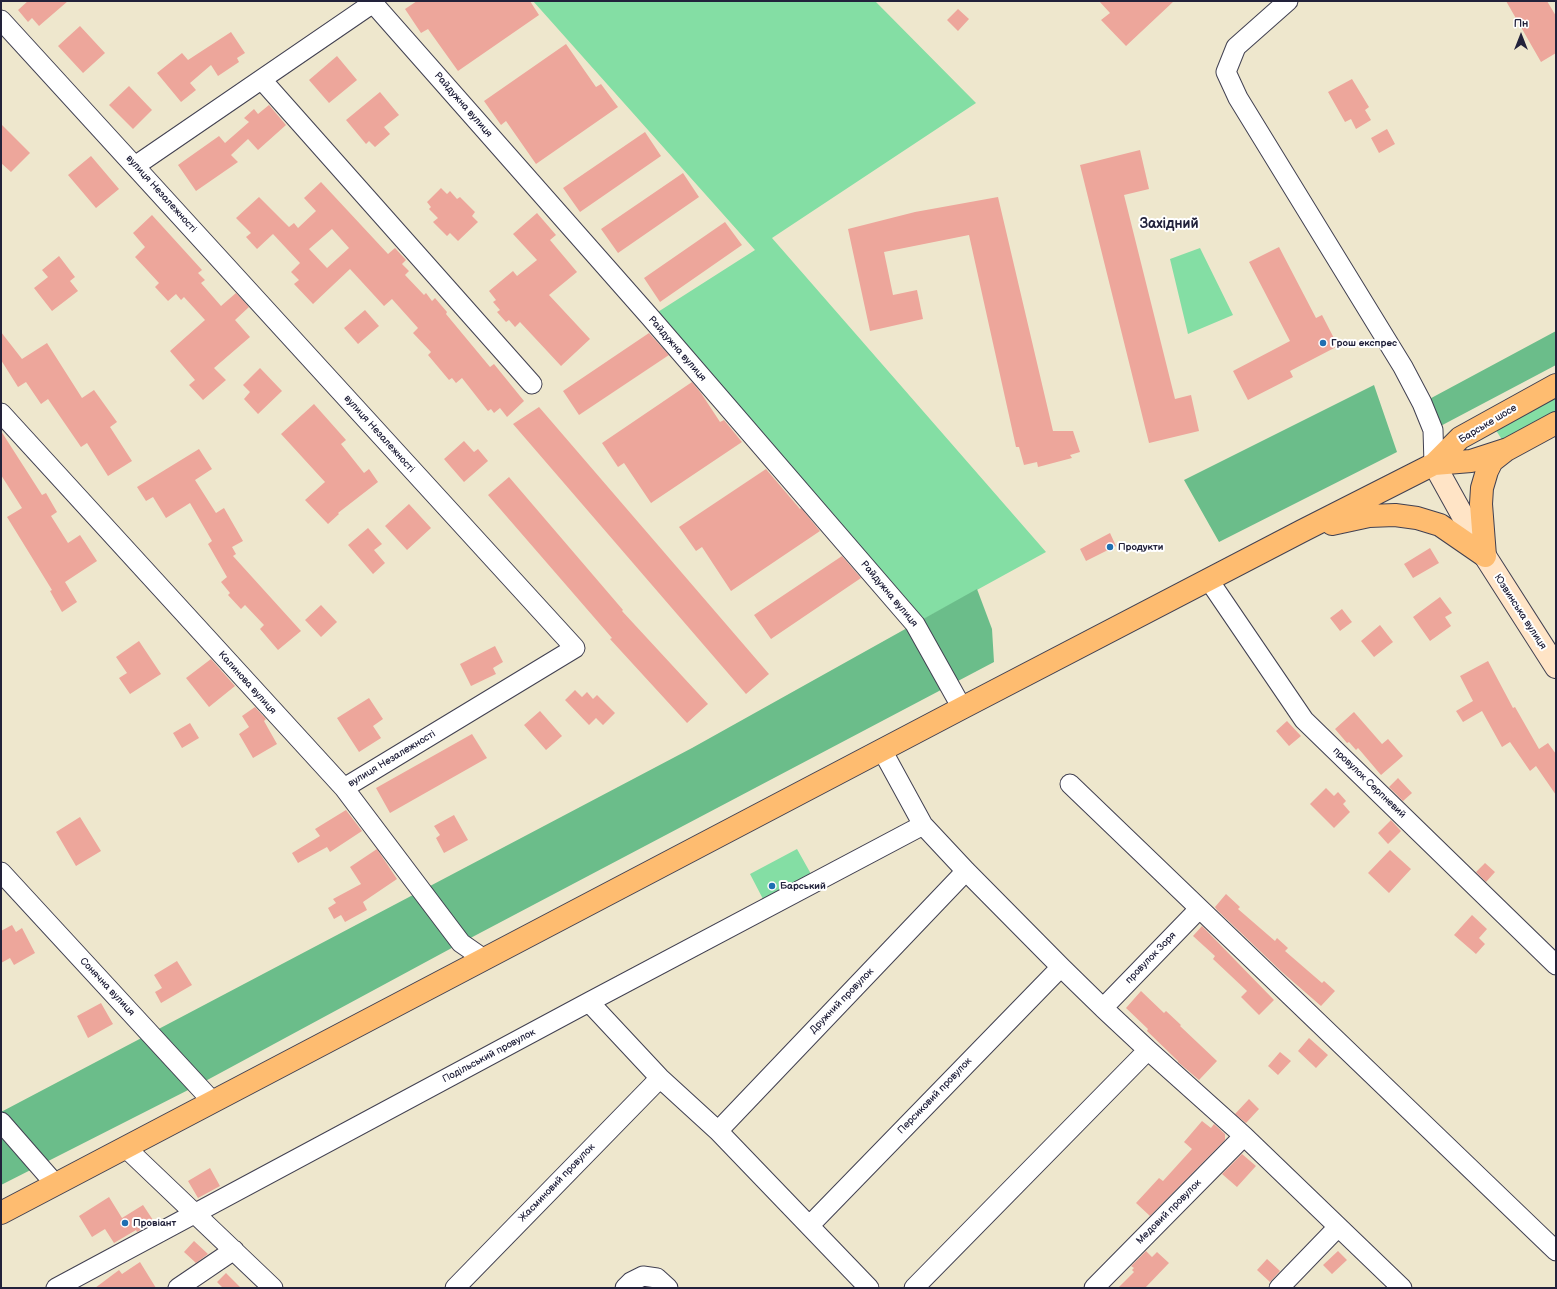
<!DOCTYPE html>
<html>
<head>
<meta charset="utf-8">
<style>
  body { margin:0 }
  #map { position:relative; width:1557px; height:1289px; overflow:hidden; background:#eee7cd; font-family:"Balsamiq Sans",sans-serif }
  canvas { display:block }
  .frame { position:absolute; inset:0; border:2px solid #22223b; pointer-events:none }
  .north { position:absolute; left:1501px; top:16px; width:40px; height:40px; -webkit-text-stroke:3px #fff; paint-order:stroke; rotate:0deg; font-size:11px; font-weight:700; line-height:16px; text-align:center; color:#22223b }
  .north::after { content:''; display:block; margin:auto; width:14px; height:18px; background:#22223b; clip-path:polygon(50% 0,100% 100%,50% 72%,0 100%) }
</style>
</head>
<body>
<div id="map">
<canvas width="1557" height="1289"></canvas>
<div class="frame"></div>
<div class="north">Пн</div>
</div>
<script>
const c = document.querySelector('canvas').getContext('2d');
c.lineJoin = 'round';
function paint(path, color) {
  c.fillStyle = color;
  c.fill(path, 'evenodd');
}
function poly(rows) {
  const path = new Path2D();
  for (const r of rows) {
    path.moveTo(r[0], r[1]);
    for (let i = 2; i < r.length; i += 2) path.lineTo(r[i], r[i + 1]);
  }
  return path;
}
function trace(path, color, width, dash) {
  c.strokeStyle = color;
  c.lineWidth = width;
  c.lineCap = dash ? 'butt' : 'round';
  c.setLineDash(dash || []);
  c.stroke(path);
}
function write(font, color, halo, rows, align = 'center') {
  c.font = font + ' "Balsamiq Sans",sans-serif';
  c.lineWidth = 4;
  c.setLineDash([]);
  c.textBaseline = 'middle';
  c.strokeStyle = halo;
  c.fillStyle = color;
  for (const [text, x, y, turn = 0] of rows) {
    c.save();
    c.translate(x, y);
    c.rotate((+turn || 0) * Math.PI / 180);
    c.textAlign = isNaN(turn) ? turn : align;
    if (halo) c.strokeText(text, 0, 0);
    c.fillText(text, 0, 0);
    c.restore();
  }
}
const green = poly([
  [533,1,875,1,976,103,772,238,1046,552,915,624,650,317,755,250],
  [1200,248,1233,315,1188,334,1170,259],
  [1556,386,1556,423,1508,449,1490,421],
  [797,849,811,874,763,899,750,874]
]);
const forest = poly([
  [1556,331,1556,365,1433,430,1422,403],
  [1374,385,1397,452,1219,542,1184,480],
  [977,589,992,629,994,662,461,943,198,1085,1,1185,1,1112,692,748]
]);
const building = poly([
  [28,1,68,1,39,26,32,18,28,22,18,10],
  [417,1,530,1,539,15,458,71,428,29,421,33,405,9],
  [1099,1,1174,1,1126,46,1101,20,1110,13],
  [1506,1,1547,1,1556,16,1556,53,1541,62],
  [958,9,969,19,958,31,947,20],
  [80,26,105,53,83,73,58,46],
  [231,32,245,53,237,58,239,62,218,76,211,65,190,83,196,90,181,102,157,73,182,53,188,60],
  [566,44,596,87,601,84,618,107,536,164,506,121,501,125,484,101],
  [337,56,357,80,329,103,309,80],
  [1352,79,1369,107,1365,110,1371,120,1356,129,1351,119,1345,122,1328,92],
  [129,86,152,110,133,129,109,105],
  [380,92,399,115,384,127,390,134,375,147,369,141,366,144,346,120],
  [269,105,286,125,258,150,248,139,231,155,238,162,196,191,178,165,219,136,225,143,249,122,244,118,254,109,258,114],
  [1,124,30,153,11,172,1,163],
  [1387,129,1395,144,1379,153,1371,138],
  [645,132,661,156,580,212,563,188],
  [1140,150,1149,189,1124,195,1175,399,1191,395,1199,431,1149,443,1080,165],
  [91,156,119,189,96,208,68,175],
  [683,173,699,197,618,253,601,229],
  [321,182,388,254,395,248,406,260,402,264,409,271,405,275,424,295,426,293,432,301,435,298,447,312,446,314,490,367,494,364,524,401,507,417,500,408,494,413,491,409,488,411,462,378,456,383,452,378,449,380,428,355,431,352,413,333,418,328,392,299,384,306,350,269,313,304,294,284,299,280,291,272,300,263,273,234,257,249,246,237,251,233,236,218,259,197,289,227,294,223,298,228,316,211,304,198],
  [332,229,349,248,327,268,309,249],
  [441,188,447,194,450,191,457,199,460,197,475,212,472,216,478,222,458,241,450,233,447,236,433,222,438,218,429,209,431,207,427,202],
  [998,197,1053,431,1073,431,1080,452,1070,455,1072,458,1038,467,1037,462,1024,465,1019,447,1016,447,969,235,884,252,893,295,917,290,923,319,870,331,848,229,915,212],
  [537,213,556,235,550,240,577,272,549,295,590,339,561,366,520,322,515,327,509,320,506,322,497,312,500,310,493,302,496,300,489,291,513,271,517,276,537,260,513,234],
  [152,215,202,270,198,273,205,280,201,283,221,306,236,293,249,307,235,320,250,337,214,368,226,380,203,400,189,385,195,380,170,351,205,320,184,297,181,300,176,294,168,301,155,287,159,283,135,257,145,247,133,233],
  [725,222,742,245,660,302,644,278],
  [1279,247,1316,318,1322,315,1338,346,1290,371,1293,377,1248,400,1233,371,1290,341,1249,262],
  [59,256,75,277,70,281,78,291,52,311,34,288,48,277,42,270],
  [365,310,379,326,358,344,344,328],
  [1,332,22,359,47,343,82,398,94,390,117,422,110,427,132,461,108,476,87,443,81,447,48,399,41,404,26,382,18,387,1,360],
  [649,333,669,355,579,415,563,391],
  [260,368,282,391,258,414,244,399,250,392,243,385],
  [692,382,701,393,720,422,724,420,742,442,651,503,624,463,618,467,602,443],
  [314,404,346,440,341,444,364,473,369,469,378,482,338,513,339,514,328,524,305,500,325,482,281,434],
  [539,407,769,674,746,694,513,424],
  [1,431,42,495,46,493,57,512,51,516,68,543,80,535,97,561,65,582,77,602,62,612,50,591,52,590,7,517,22,508,1,475],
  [464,441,474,452,478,449,488,461,464,482,444,459],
  [199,449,212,469,195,480,216,513,224,508,243,541,232,547,236,554,233,556,301,631,278,650,260,629,264,625,245,605,241,609,228,595,230,593,221,582,227,577,208,544,212,541,190,503,166,518,153,497,146,501,137,487],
  [766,469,800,509,801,508,820,531,731,591,702,547,696,551,679,527],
  [509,477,623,610,622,611,708,704,687,723,610,639,612,638,488,495],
  [409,504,431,528,407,550,385,526],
  [368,528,382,544,374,550,385,563,373,574,348,545],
  [1110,533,1116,546,1086,561,1080,549],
  [1430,548,1439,563,1413,578,1404,564],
  [842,556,861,578,771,639,754,615],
  [1440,597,1452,613,1445,617,1451,626,1430,641,1413,617],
  [321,605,337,622,321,637,305,620],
  [1342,609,1352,622,1340,631,1330,618],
  [1380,625,1393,642,1374,657,1361,641],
  [139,641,161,674,130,694,119,678,127,673,116,657],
  [495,646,503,662,493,668,496,674,471,686,460,664],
  [211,659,235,686,209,707,186,678],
  [1488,661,1513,708,1515,707,1539,749,1548,743,1556,754,1556,795,1536,766,1530,771,1510,742,1502,747,1482,711,1463,722,1456,711,1473,701,1460,676],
  [575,690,582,697,587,692,593,699,597,695,615,713,603,725,596,718,589,725,565,700],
  [369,698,383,719,373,726,381,738,359,752,337,718],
  [255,707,266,719,264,721,277,744,253,758,239,734,249,727,242,716],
  [540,711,562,736,546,750,524,725],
  [1354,712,1382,744,1388,739,1403,756,1381,775,1358,748,1356,750,1349,742,1347,743,1335,729],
  [1287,721,1301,736,1289,746,1276,731],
  [190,723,199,738,182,748,173,733],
  [472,734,487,758,390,813,376,788],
  [1398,778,1412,793,1403,801,1389,787],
  [1326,788,1334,796,1338,792,1346,801,1343,804,1350,812,1334,828,1310,804],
  [346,810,362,831,330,852,327,847,298,863,292,853,320,836,315,829],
  [454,815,468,840,444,853,436,838,440,835,434,826],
  [80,817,101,851,76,866,56,832],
  [1391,820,1401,831,1388,844,1378,833],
  [377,849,397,879,363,902,367,910,345,922,341,915,334,919,328,908,336,903,333,899,361,884,350,867],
  [1390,850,1411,869,1389,893,1368,873],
  [1485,863,1495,872,1486,882,1476,872],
  [1226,894,1240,907,1238,909,1275,941,1277,938,1288,948,1285,951,1322,983,1324,981,1335,991,1321,1006,1282,972,1217,910,1215,907],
  [1472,915,1487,929,1479,938,1485,944,1476,954,1454,935],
  [12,925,16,932,22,928,35,953,14,965,10,958,1,963,1,931],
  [1202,926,1274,1000,1259,1015,1241,997,1247,991,1213,959,1215,956,1193,936],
  [177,961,192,985,161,1003,155,992,162,988,154,975],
  [1141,991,1164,1013,1166,1011,1181,1025,1180,1026,1217,1061,1199,1080,1178,1062,1178,1061,1147,1031,1148,1029,1126,1008],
  [101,1003,113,1024,88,1038,77,1016],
  [1309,1038,1328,1055,1316,1068,1298,1051],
  [1280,1052,1291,1061,1278,1075,1268,1066],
  [1249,1099,1259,1109,1246,1123,1235,1114],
  [1202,1121,1211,1128,1214,1124,1225,1134,1225,1140,1150,1216,1136,1203,1159,1178,1163,1181,1192,1149,1184,1142],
  [1242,1154,1256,1166,1237,1187,1222,1174],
  [210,1168,220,1186,198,1198,188,1181],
  [109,1197,122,1218,143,1205,155,1223,137,1232,136,1230,114,1243,105,1229,92,1237,79,1216],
  [194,1241,208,1254,196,1263,184,1252],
  [1146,1251,1152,1257,1157,1252,1169,1263,1145,1288,1118,1288,1134,1272,1132,1270,1134,1268,1131,1266],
  [1338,1251,1347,1260,1332,1274,1323,1265],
  [1267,1259,1280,1271,1270,1282,1257,1270],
  [140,1262,156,1288,95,1288,119,1270,122,1274],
  [226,1273,241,1288,223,1288,217,1282]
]);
const street = poly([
  [1288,1,1236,47,1226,72,1238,98,1403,367,1422,403,1433,430,1434,464],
  [1,20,575,648,344,788],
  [262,80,532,384],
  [135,166,373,3,650,317,915,624,962,708],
  [1,413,344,788,461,943,484,959],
  [1208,579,1304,720,1556,965],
  [882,750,923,825,966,871,1061,967,1103,1008,1148,1050,1244,1136,1402,1288],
  [1070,784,1556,1251],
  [1,872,213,1102],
  [589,1002,660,1078,718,1131,869,1288],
  [1103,1008,1199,909],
  [1,1122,56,1185],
  [718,1131,966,871],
  [125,1147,273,1288],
  [810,1225,1061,967],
  [56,1288,589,1002,923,825],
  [178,1288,234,1250],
  [455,1288,660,1078],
  [625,1288,631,1282,643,1276,657,1278,668,1288],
  [914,1288,1148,1050],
  [1094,1288,1244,1136],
  [1279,1288,1338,1227]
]);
const secondary = poly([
  [1434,464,1485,556,1556,667]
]);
const highway = poly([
  [1434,464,1471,461,1508,449,1556,423],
  [1332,524,1369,516,1395,515,1417,518,1440,525,1485,556],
  [1485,556,1481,504,1482,488,1487,471,1492,461,1506,450],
  [1,1213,962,708,1302,531,1434,464,1460,438,1556,385]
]);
const markers = [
  [1323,343,4,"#1f6fb2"],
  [1110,547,4,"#1f6fb2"],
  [772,886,4,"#1f6fb2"],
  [125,1223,4,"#1f6fb2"]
];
const streetNames = [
  ["Райдужна вулиця",463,105,49],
  ["вулиця Незалежності",161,194,48],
  ["Райдужна вулиця",677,349,49],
  ["Барське шосе",1488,424,-31],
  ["вулиця Незалежності",379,434,48],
  ["Райдужна вулиця",889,594,50],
  ["Юзвинська вулиця",1520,612,57],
  ["Калинова вулиця",247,683,48],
  ["вулиця Незалежності",392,759,-31],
  ["провулок Серпневий",1369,783,44],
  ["провулок Зоря",1151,958,-46],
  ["Сонячна вулиця",107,987,47],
  ["Дружний провулок",842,1001,-46],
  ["Подільський провулок",489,1056,-28],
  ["Персиковий провулок",935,1096,-46],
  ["Жасминовий провулок",557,1183,-46],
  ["Медовий провулок",1169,1212,-45]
];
const poiNames = [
  ["Грош експрес",1331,343],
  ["Продукти",1118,547],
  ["Барський",780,886],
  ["Провіант",133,1223]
];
const districtNames = [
  ["Західний",1169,224]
];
paint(green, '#84dea4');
paint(forest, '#6bbd8a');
paint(building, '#eda69b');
trace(street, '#414051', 21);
trace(secondary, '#414051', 24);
trace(highway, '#414051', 24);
trace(street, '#fff', 19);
trace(secondary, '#ffe4c6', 22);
trace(highway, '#febc70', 22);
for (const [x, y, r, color] of markers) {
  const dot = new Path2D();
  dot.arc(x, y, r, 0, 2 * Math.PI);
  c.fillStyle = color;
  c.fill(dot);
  trace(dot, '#fff', 1.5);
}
write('10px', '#22223b', '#fff', streetNames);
write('bold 10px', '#22223b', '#fff', poiNames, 'left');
write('bold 14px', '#22223b', '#fff', districtNames);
</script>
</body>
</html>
